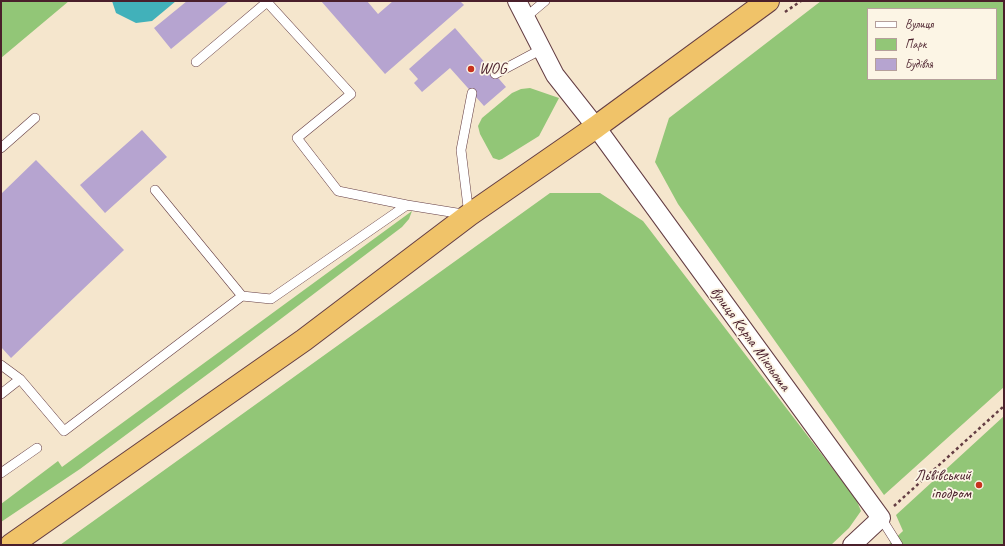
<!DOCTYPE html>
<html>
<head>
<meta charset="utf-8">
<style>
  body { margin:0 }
  #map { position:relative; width:1005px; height:546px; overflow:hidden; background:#f5e6cd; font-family:Caveat,sans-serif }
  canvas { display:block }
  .frame { position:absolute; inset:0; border:2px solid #4a1f2b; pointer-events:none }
  .legend { position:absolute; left:867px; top:8px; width:130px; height:72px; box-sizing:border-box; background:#fcf5e5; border:1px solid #b59f9b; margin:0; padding:5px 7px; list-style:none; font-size:12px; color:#4a1f2b }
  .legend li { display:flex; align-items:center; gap:8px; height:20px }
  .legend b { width:20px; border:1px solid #b59f9b }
</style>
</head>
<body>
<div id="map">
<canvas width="1005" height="546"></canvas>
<div class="frame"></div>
<ul class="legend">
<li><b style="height:5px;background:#fff"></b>Вулиця</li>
<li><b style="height:11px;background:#92c677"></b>Парк</li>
<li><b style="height:11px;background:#b6a4d0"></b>Будівля</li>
</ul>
</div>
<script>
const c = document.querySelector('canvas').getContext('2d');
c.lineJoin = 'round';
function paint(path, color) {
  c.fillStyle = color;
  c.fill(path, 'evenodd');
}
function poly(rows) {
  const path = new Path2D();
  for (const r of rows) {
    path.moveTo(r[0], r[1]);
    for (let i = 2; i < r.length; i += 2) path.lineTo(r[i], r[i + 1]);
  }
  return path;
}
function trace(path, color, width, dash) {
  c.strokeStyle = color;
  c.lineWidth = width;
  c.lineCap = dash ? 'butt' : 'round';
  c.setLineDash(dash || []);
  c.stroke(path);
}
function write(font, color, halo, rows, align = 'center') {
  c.font = font + ' Caveat,sans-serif';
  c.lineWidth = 3.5;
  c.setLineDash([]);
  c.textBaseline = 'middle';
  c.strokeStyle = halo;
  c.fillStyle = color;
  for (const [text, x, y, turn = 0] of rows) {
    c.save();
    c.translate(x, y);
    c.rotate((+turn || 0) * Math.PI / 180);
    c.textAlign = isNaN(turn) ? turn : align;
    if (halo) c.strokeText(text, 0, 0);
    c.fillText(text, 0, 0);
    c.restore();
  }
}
const green = poly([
  [1,1,69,1,1,58],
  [821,1,1004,1,1004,387,884,495,678,204,655,162,669,118],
  [868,9,996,9,996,79,868,79],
  [530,88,559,98,539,136,502,159,499,160,493,158,480,134,478,126,482,118,512,93,521,89],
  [550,193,600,193,643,221,856,499,861,511,849,528,831,545,60,545],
  [412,211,409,219,402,227,220,365,80,469,1,522,1,504,58,461,62,467],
  [1004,416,1004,545,888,545,903,531,896,515]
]);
const water = poly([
  [112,1,176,1,152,21,136,23,116,13]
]);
const building = poly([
  [187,1,229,1,171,49,154,28],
  [321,1,367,1,378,14,393,1,460,1,464,5,385,74],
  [455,28,506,87,484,106,450,68,422,92,414,83,418,79,409,69],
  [142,130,167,157,105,213,80,185],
  [36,160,124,250,11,358,1,347,1,194]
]);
const path = poly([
  [785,12,801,1],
  [894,506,1004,406]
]);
const service = poly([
  [526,17,545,1],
  [196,62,267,2,351,94,297,138,338,191,407,205,469,215,461,150,472,93],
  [495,74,542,49],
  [1,148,35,118],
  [155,190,242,296,271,299,407,205],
  [1,365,20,379,64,431,242,296],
  [1,394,20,379],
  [1,473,37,448],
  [881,518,898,545]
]);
const minor = poly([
  [517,1,555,75,596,127,881,518,852,545]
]);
const trunk = poly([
  [11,545,304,340,469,215,596,127,768,1]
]);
const markers = [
  [471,69,4,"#c8321e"],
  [979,485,4,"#c8321e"]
];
const poiNames = [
  ["WOG",479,69],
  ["Львівський",971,476,"right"],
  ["іподром",971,494,"right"]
];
const streetNames = [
  ["вулиця Карла Мікльоша",750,339,54]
];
paint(green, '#92c677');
paint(water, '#41b1ba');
paint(building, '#b6a4d0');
trace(service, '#643d43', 10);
trace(minor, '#643d43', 20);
trace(trunk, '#643d43', 24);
trace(path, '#643d43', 2.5, [3, 3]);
trace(service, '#fff', 9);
trace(minor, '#fff', 18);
trace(trunk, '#f0c369', 22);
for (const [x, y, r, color] of markers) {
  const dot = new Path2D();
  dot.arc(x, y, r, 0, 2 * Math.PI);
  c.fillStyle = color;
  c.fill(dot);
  trace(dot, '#fcf5e5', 1.5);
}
write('16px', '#4a1f2b', '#fcf5e5', poiNames, 'left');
write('16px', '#4a1f2b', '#fcf5e5', streetNames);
</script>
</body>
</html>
